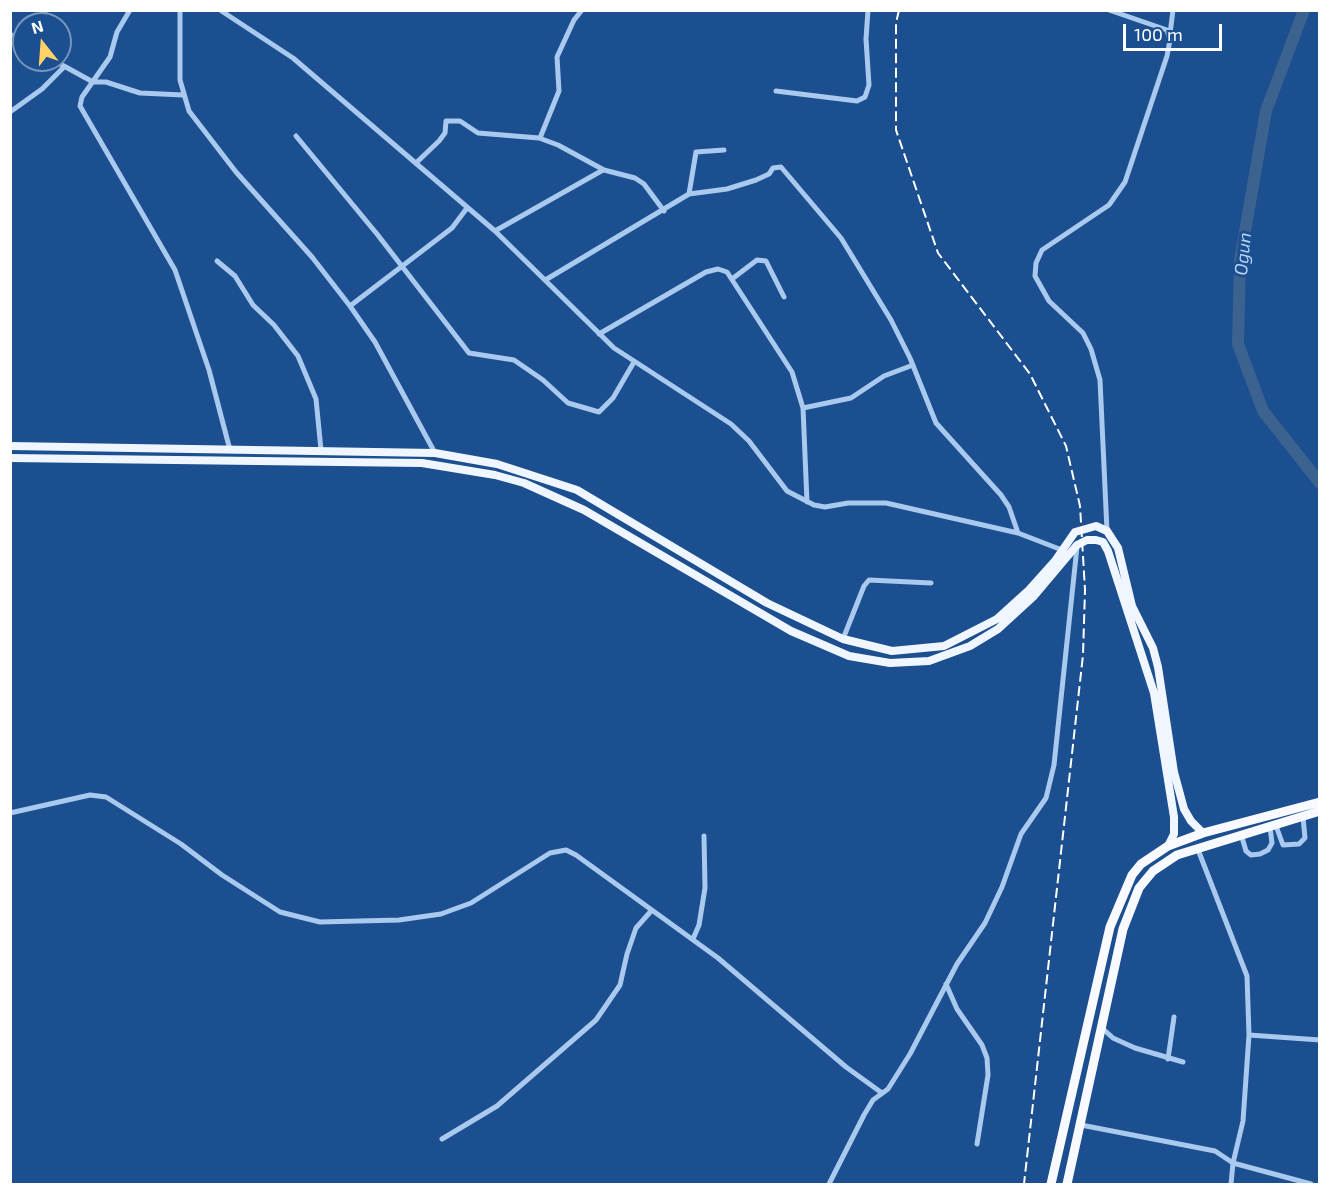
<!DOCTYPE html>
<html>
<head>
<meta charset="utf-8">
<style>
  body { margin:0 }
  #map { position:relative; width:1330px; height:1195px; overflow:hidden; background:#1b4f8f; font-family:"Exo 2",sans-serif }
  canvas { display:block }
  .frame { position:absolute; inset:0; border:12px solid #fff; pointer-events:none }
  .north { position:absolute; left:12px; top:12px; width:60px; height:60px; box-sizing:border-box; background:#1b4f8f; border:2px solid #7695bc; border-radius:50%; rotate:343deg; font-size:16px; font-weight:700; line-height:24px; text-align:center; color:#fff }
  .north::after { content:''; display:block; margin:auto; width:21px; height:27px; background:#ffd166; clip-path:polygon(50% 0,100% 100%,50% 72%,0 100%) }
  .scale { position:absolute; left:1123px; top:24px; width:99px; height:27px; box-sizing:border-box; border:3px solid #fff; border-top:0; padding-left:8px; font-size:18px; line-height:21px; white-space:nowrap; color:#fff; -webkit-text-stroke:4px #1b4f8f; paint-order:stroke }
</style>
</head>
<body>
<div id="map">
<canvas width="1330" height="1195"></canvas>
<div class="frame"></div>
<div class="north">N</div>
<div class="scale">100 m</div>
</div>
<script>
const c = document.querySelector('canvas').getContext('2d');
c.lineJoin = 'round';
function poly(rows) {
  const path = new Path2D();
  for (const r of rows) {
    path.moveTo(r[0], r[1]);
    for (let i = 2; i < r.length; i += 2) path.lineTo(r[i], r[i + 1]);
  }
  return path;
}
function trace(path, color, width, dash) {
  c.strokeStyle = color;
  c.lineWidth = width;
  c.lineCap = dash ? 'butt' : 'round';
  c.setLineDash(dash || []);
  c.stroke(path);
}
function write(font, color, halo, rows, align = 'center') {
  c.font = font + ' "Exo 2",sans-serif';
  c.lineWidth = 6;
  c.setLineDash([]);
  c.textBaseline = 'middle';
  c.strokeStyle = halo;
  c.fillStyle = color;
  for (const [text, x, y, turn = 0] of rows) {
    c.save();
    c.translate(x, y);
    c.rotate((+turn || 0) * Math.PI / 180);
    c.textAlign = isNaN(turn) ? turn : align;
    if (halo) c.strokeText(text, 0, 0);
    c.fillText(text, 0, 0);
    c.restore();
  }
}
const river = poly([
  [1304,10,1266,111,1240,260,1238,344,1263,411,1320,483]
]);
const minor = poly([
  [130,10,117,32,110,57,82,97,80,106,175,270,209,370,230,450],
  [180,10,180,80,189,111,236,172,312,257,350,306,375,342,435,453],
  [220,10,293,58,495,231,614,348,731,424,749,441,787,491,814,505,825,507,848,503,886,503,1018,533,1062,550],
  [36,24,46,10],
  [1170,34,1173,10],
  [10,35,24,37],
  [53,60,93,82,106,82,140,93,183,95],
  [776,91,857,101,865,97,869,85,866,39,868,10],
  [10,112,42,89,64,67],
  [296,136,377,234,469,353,514,360,543,380,568,403,599,412,613,398,634,362],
  [540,138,559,91,557,57,574,20,582,10],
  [416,163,439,141,445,133,446,121,460,121,478,133,539,138,558,145,604,170,635,178,644,184,664,211],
  [689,194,696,152,724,150],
  [495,231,603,170],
  [217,261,235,276,253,305,274,325,298,356,316,399,321,450],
  [547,279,689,194,727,189,756,180,769,174,773,168,781,167,841,238,891,320,910,358,936,423,1001,495,1009,507,1018,533],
  [732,279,757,260,766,261,784,297],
  [350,306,452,228,467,208],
  [599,334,706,272,718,269,727,272,792,372,803,408,807,502],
  [803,408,851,398,884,376,913,365],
  [1107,531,1100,380,1091,349,1083,333,1049,301,1035,276,1036,263,1042,250,1109,205,1125,182,1167,56,1170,40,1167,30,1109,10],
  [843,639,864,586,869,580,931,583],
  [10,813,90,795,106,797,181,844,222,875,280,912,320,922,399,920,441,914,471,903,550,853,566,850,576,855,718,958,846,1067,882,1093],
  [1276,826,1283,845,1299,844,1305,838,1303,817],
  [1241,834,1246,851,1251,855,1260,854,1268,850,1272,843,1270,827],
  [1197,847,1247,976,1249,1035,1243,1121,1233,1163,1231,1184],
  [693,939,699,925,705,888,704,836],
  [946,984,957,1009,982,1045,987,1058,988,1075,977,1144],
  [1102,1028,1113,1038,1135,1048,1183,1062],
  [1249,1035,1320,1040],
  [1168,1059,1174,1017],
  [1081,1125,1215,1151,1233,1163,1311,1184],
  [442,1139,497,1106,596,1020,620,985,627,954,636,928,652,910],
  [829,1184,864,1115,873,1100,888,1089,910,1054,957,964,985,923,1002,887,1021,834,1046,798,1054,765,1077,547]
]);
const primary = poly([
  [10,446,435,453,497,464,577,490,767,603,843,639,892,651,944,646,997,619,1029,590,1055,561,1075,532,1096,526,1107,531,1118,548,1132,606,1153,648,1158,667,1174,772,1184,809,1191,821,1203,833],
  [10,458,422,463,495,475,524,483,584,510,791,631,849,656,890,663,929,661,970,646,998,629,1034,596,1077,545,1087,540,1096,540,1103,542,1108,551,1154,693,1174,817,1174,834,1168,846]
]);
const trunk = poly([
  [1051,1184,1110,927,1132,875,1141,864,1168,846,1203,833,1320,802],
  [1067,1184,1123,929,1139,888,1153,871,1177,855,1320,811]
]);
const rail = poly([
  [899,10,896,23,896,130,938,253,1030,374,1066,446,1080,506,1085,590,1083,655,1024,1184]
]);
const waterNames = [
  ["Ogun",1243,254,-84]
];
trace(river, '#3c6290', 12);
trace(minor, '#a9c9ee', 5);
trace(primary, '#f0f6ff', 8);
trace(trunk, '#f8faff', 9);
trace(rail, '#fff', 2, [10, 4.5]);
write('italic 18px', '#b5d3f5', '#1b4f8f', waterNames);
</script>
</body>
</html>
